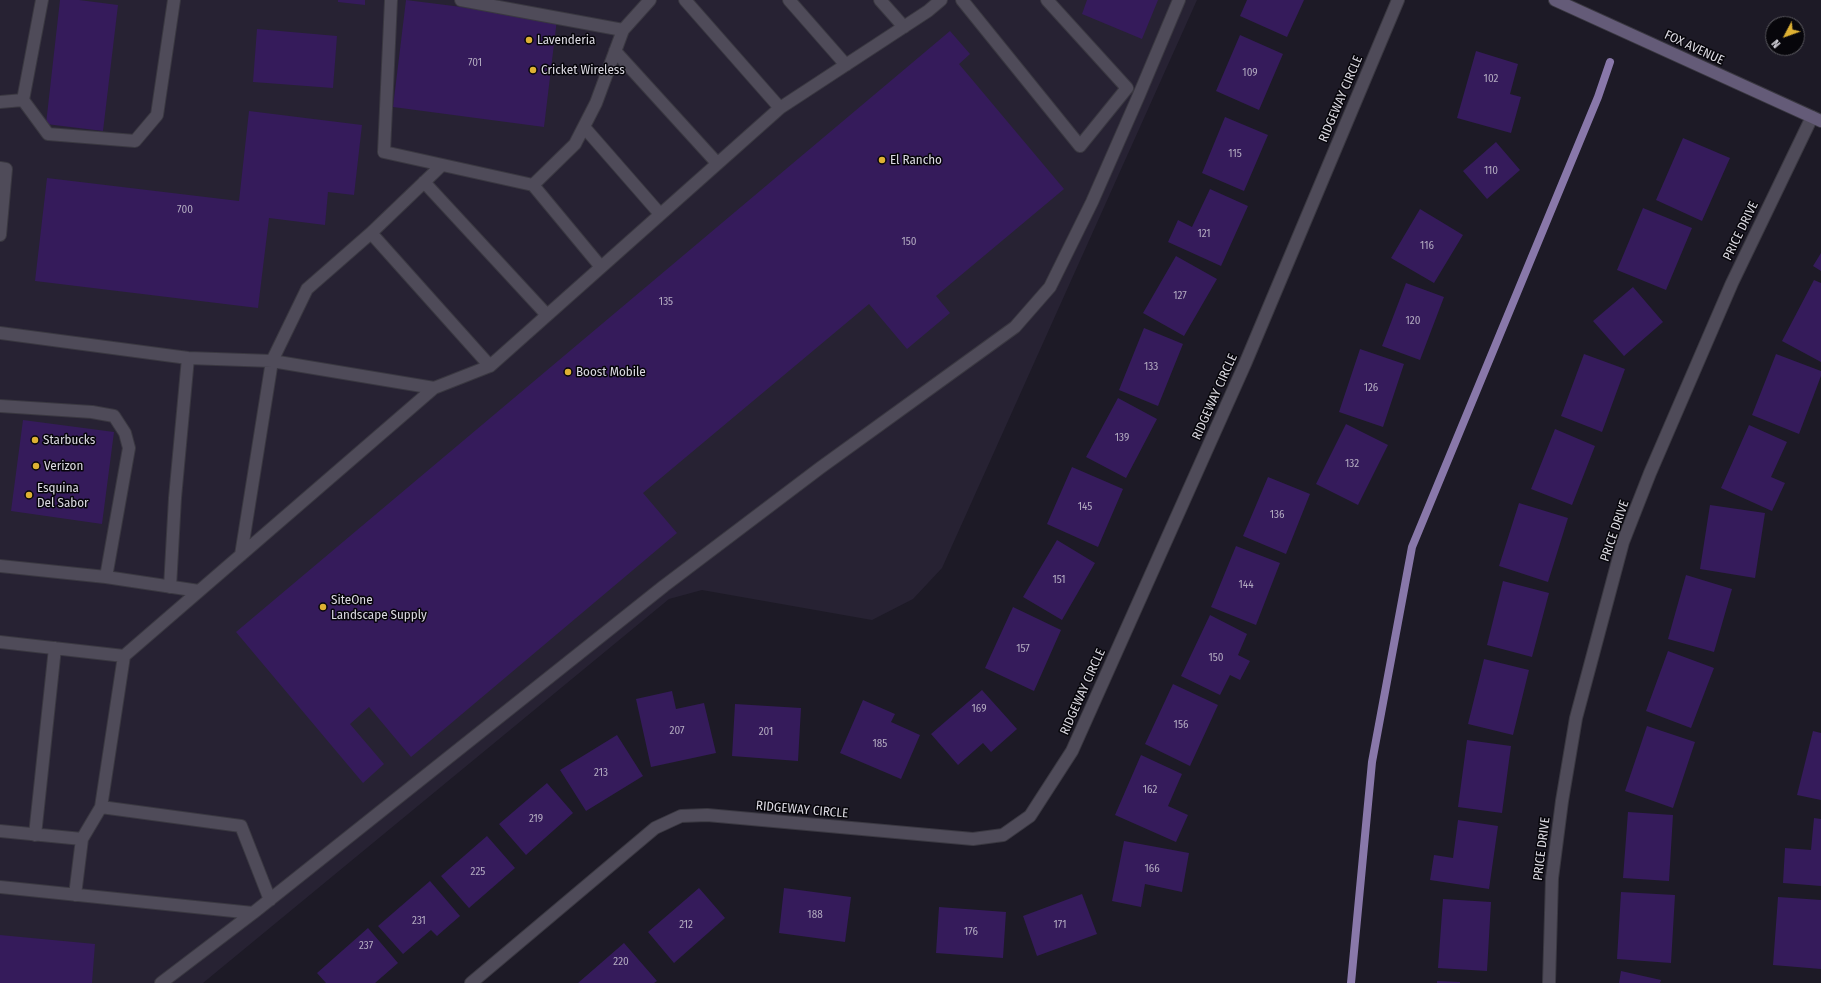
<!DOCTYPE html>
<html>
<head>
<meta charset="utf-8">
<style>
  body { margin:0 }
  #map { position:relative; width:1821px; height:983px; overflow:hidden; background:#1d1a26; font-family:"Fira Sans Condensed",sans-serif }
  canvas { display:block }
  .north { position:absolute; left:1765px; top:16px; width:40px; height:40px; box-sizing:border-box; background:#07060b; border:1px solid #5b5a60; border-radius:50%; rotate:229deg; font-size:11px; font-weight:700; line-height:16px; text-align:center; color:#dad8e0 }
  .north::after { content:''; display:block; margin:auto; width:14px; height:18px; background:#deb133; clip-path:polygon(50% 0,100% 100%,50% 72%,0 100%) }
</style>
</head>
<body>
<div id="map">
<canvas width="1821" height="983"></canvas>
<div class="north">N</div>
</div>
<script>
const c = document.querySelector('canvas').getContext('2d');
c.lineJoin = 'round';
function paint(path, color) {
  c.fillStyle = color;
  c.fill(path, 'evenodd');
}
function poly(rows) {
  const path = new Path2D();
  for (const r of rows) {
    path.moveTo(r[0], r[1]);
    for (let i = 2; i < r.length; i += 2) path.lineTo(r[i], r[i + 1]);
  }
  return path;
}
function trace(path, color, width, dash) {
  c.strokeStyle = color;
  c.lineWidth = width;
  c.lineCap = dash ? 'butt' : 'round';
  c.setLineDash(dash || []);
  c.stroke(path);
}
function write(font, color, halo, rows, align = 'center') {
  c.font = font + ' "Fira Sans Condensed",sans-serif';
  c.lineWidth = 3;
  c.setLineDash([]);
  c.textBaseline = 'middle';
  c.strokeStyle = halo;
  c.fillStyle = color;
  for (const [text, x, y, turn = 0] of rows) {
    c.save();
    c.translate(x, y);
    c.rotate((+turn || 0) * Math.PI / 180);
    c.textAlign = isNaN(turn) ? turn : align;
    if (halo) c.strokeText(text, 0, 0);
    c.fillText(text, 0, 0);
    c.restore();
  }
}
const built = poly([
  [0,0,1197,0,942,568,913,599,872,620,702,590,669,599,203,983,0,983]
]);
const stream = poly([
  [1351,983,1372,762,1412,547,1598,97,1610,62]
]);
const building = poly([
  [60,0,79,0,118,5,103,131,46,124],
  [338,0,365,0,365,5,338,2],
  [406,0,557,19,544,127,393,107],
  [1087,0,1158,0,1142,39,1082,14],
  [1247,0,1304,0,1287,37,1240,16],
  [257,29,337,36,333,88,253,82],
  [950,31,970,54,959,64,1064,189,936,296,950,313,907,349,869,304,643,493,677,533,411,757,369,707,350,724,384,764,363,783,236,632],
  [1240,35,1283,54,1259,110,1216,91],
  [1476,51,1518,64,1510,94,1521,97,1511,133,1457,118],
  [249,111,362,125,354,195,328,192,325,225,269,218,258,308,35,281,47,178,239,201],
  [1225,117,1268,135,1244,191,1202,173],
  [1683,138,1730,158,1702,221,1656,200],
  [1496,142,1520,170,1487,199,1463,171],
  [1210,189,1248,206,1221,266,1168,242,1178,220,1192,227],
  [1643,208,1692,228,1666,290,1617,270],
  [1420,209,1463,235,1434,283,1391,258],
  [1821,253,1821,271,1813,266],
  [1176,256,1217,279,1184,336,1143,313],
  [1814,280,1821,283,1821,362,1782,341],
  [1406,283,1444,297,1420,360,1382,346],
  [1633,287,1663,322,1624,356,1593,321],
  [1144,328,1183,344,1158,406,1119,390],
  [1360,349,1404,364,1383,427,1339,412],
  [1584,354,1625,369,1602,432,1561,416],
  [1776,354,1821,371,1821,376,1799,434,1752,415],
  [1118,398,1157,419,1126,478,1086,457],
  [23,420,114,432,102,524,11,511],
  [1346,424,1388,445,1358,505,1316,484],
  [1749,425,1787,442,1771,477,1785,483,1772,511,1721,488],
  [1555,429,1595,446,1572,505,1531,489],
  [1072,467,1123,489,1098,547,1047,524],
  [1268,477,1310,494,1286,554,1243,536],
  [1519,503,1568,518,1548,582,1499,566],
  [1710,505,1765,513,1755,578,1700,569],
  [1057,540,1095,563,1062,620,1023,597],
  [1236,546,1280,563,1256,625,1211,607],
  [1686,575,1732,589,1714,652,1668,639],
  [1503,581,1549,593,1532,657,1487,645],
  [1013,607,1061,630,1034,691,985,668],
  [1210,615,1247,634,1238,655,1250,661,1240,680,1230,675,1220,695,1181,676],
  [1668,651,1714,668,1691,728,1646,711],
  [1484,659,1529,670,1513,735,1468,724],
  [1173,684,1218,705,1190,766,1145,744],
  [982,690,1017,729,991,752,983,743,958,765,931,734],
  [672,691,676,709,704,703,716,753,651,767,636,699],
  [863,700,895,714,891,722,920,735,901,779,840,753],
  [735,704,801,708,798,761,732,756],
  [1647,726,1695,742,1673,808,1625,791],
  [1813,731,1821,733,1821,800,1797,795],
  [617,735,643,776,586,811,560,770],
  [1467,740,1511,746,1502,813,1458,807],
  [1141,755,1182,774,1168,806,1188,815,1176,842,1115,815],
  [547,783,573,813,526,855,499,824],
  [1628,812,1673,815,1669,881,1623,878],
  [1814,818,1821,819,1821,886,1783,883,1785,848,1811,850],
  [1458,820,1498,826,1489,889,1430,880,1434,855,1453,858],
  [487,836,515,868,469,908,441,876],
  [1124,841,1189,853,1182,892,1145,884,1141,907,1112,901],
  [430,881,460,916,437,936,431,930,403,954,378,926],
  [699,888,725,918,674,963,648,932],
  [784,888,851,897,845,942,779,933],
  [1621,892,1675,895,1671,963,1617,959],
  [1082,894,1097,934,1037,956,1023,916],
  [1778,897,1821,900,1821,969,1773,965],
  [1443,899,1491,902,1487,971,1438,968],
  [939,907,1006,912,1003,958,936,953],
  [368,928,398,963,375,983,326,983,317,973],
  [0,935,95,944,92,983,0,983],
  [624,943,657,981,654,983,578,983],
  [1621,971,1661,980,1660,983,1619,983],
  [1437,981,1460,982,1460,983,1437,983]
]);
const service = poly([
  [42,0,23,100,48,134,135,141,157,115,174,0],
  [391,0,384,152,533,185,575,144,596,103,623,30,650,0],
  [461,0,623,30],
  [685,0,780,108],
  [789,0,846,65],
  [880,0,904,27],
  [962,0,1080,146,1127,88,1047,0],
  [615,51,717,163],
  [0,102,23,100],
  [584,127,660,214],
  [0,168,6,169,0,235],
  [424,182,547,315],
  [533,185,601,267],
  [371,233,490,366],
  [0,333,188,358,272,361,434,388,490,366,780,108,928,11,941,0],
  [0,406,92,412,114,416,125,433,129,448,106,577],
  [241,555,272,361,307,289,371,233,442,165],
  [0,566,106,577,199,591],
  [170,587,175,498,188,358],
  [0,642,124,656],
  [101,807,241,826,270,900],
  [0,831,82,839,101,807,124,656,434,388],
  [35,835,55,648],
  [0,887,253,913,161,983],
  [75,895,82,839],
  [253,913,664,586,820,468,1015,327,1050,287,1092,202,1139,95,1179,0]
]);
const minor = poly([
  [471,983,655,828,681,816,707,815,973,839,1003,835,1030,816,1072,751,1245,364,1398,0],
  [1549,983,1552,878,1562,801,1576,718,1623,542,1650,473,1732,283,1812,117]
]);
const secondary = poly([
  [1555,0,1821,121]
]);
const markers = [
  [529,40,4,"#deb133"],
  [533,70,4,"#deb133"],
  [882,160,4,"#deb133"],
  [568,372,4,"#deb133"],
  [35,440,4,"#deb133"],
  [36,466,4,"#deb133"],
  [29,495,4,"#deb133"],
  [323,607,4,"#deb133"]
];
const numberNames = [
  ["701",475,63],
  ["109",1250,73],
  ["102",1491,79],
  ["115",1235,154],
  ["110",1491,171],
  ["700",185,210],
  ["121",1204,234],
  ["150",909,242],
  ["116",1427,246],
  ["127",1180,296],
  ["135",666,302],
  ["120",1413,321],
  ["133",1151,367],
  ["126",1371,388],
  ["139",1122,438],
  ["132",1352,464],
  ["145",1085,507],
  ["136",1277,515],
  ["151",1059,580],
  ["144",1246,585],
  ["157",1023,649],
  ["150",1216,658],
  ["169",979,709],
  ["156",1181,725],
  ["207",677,731],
  ["201",766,732],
  ["185",880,744],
  ["213",601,773],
  ["162",1150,790],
  ["219",536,819],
  ["166",1152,869],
  ["225",478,872],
  ["188",815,915],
  ["231",419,921],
  ["212",686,925],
  ["171",1060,925],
  ["176",971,932],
  ["237",366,946],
  ["220",621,962]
];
const poiNames = [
  ["Lavenderia",537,40],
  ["Cricket Wireless",541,70],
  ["El Rancho",890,160],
  ["Boost Mobile",576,372],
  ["Starbucks",43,440],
  ["Verizon",44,466],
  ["Esquina",37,488],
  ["Del Sabor",37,503],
  ["SiteOne",331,600],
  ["Landscape Supply",331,615]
];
const streetNames = [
  ["FOX AVENUE",1694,48,25],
  ["RIDGEWAY CIRCLE",1341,99,-67],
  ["PRICE DRIVE",1741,231,-64],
  ["RIDGEWAY CIRCLE",1215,397,-66],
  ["PRICE DRIVE",1615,531,-71],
  ["RIDGEWAY CIRCLE",1083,692,-66],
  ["RIDGEWAY CIRCLE",802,810,5],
  ["PRICE DRIVE",1542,849,-83]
];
paint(built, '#272233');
trace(stream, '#8978aa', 8);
paint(building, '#351b5b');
trace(service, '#3a3841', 14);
trace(minor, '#3a3841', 14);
trace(secondary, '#3a3841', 14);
trace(service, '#4f4b59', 12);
trace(minor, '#4f4b59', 12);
trace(secondary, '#645b78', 12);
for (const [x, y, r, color] of markers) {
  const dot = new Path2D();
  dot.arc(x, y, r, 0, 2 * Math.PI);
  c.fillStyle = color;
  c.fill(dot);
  trace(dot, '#07060b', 1.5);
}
write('11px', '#b1a9bf', null, numberNames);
write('13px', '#dad8e0', '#07060b', poiNames, 'left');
write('13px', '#dad8e0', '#07060b', streetNames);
</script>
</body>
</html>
